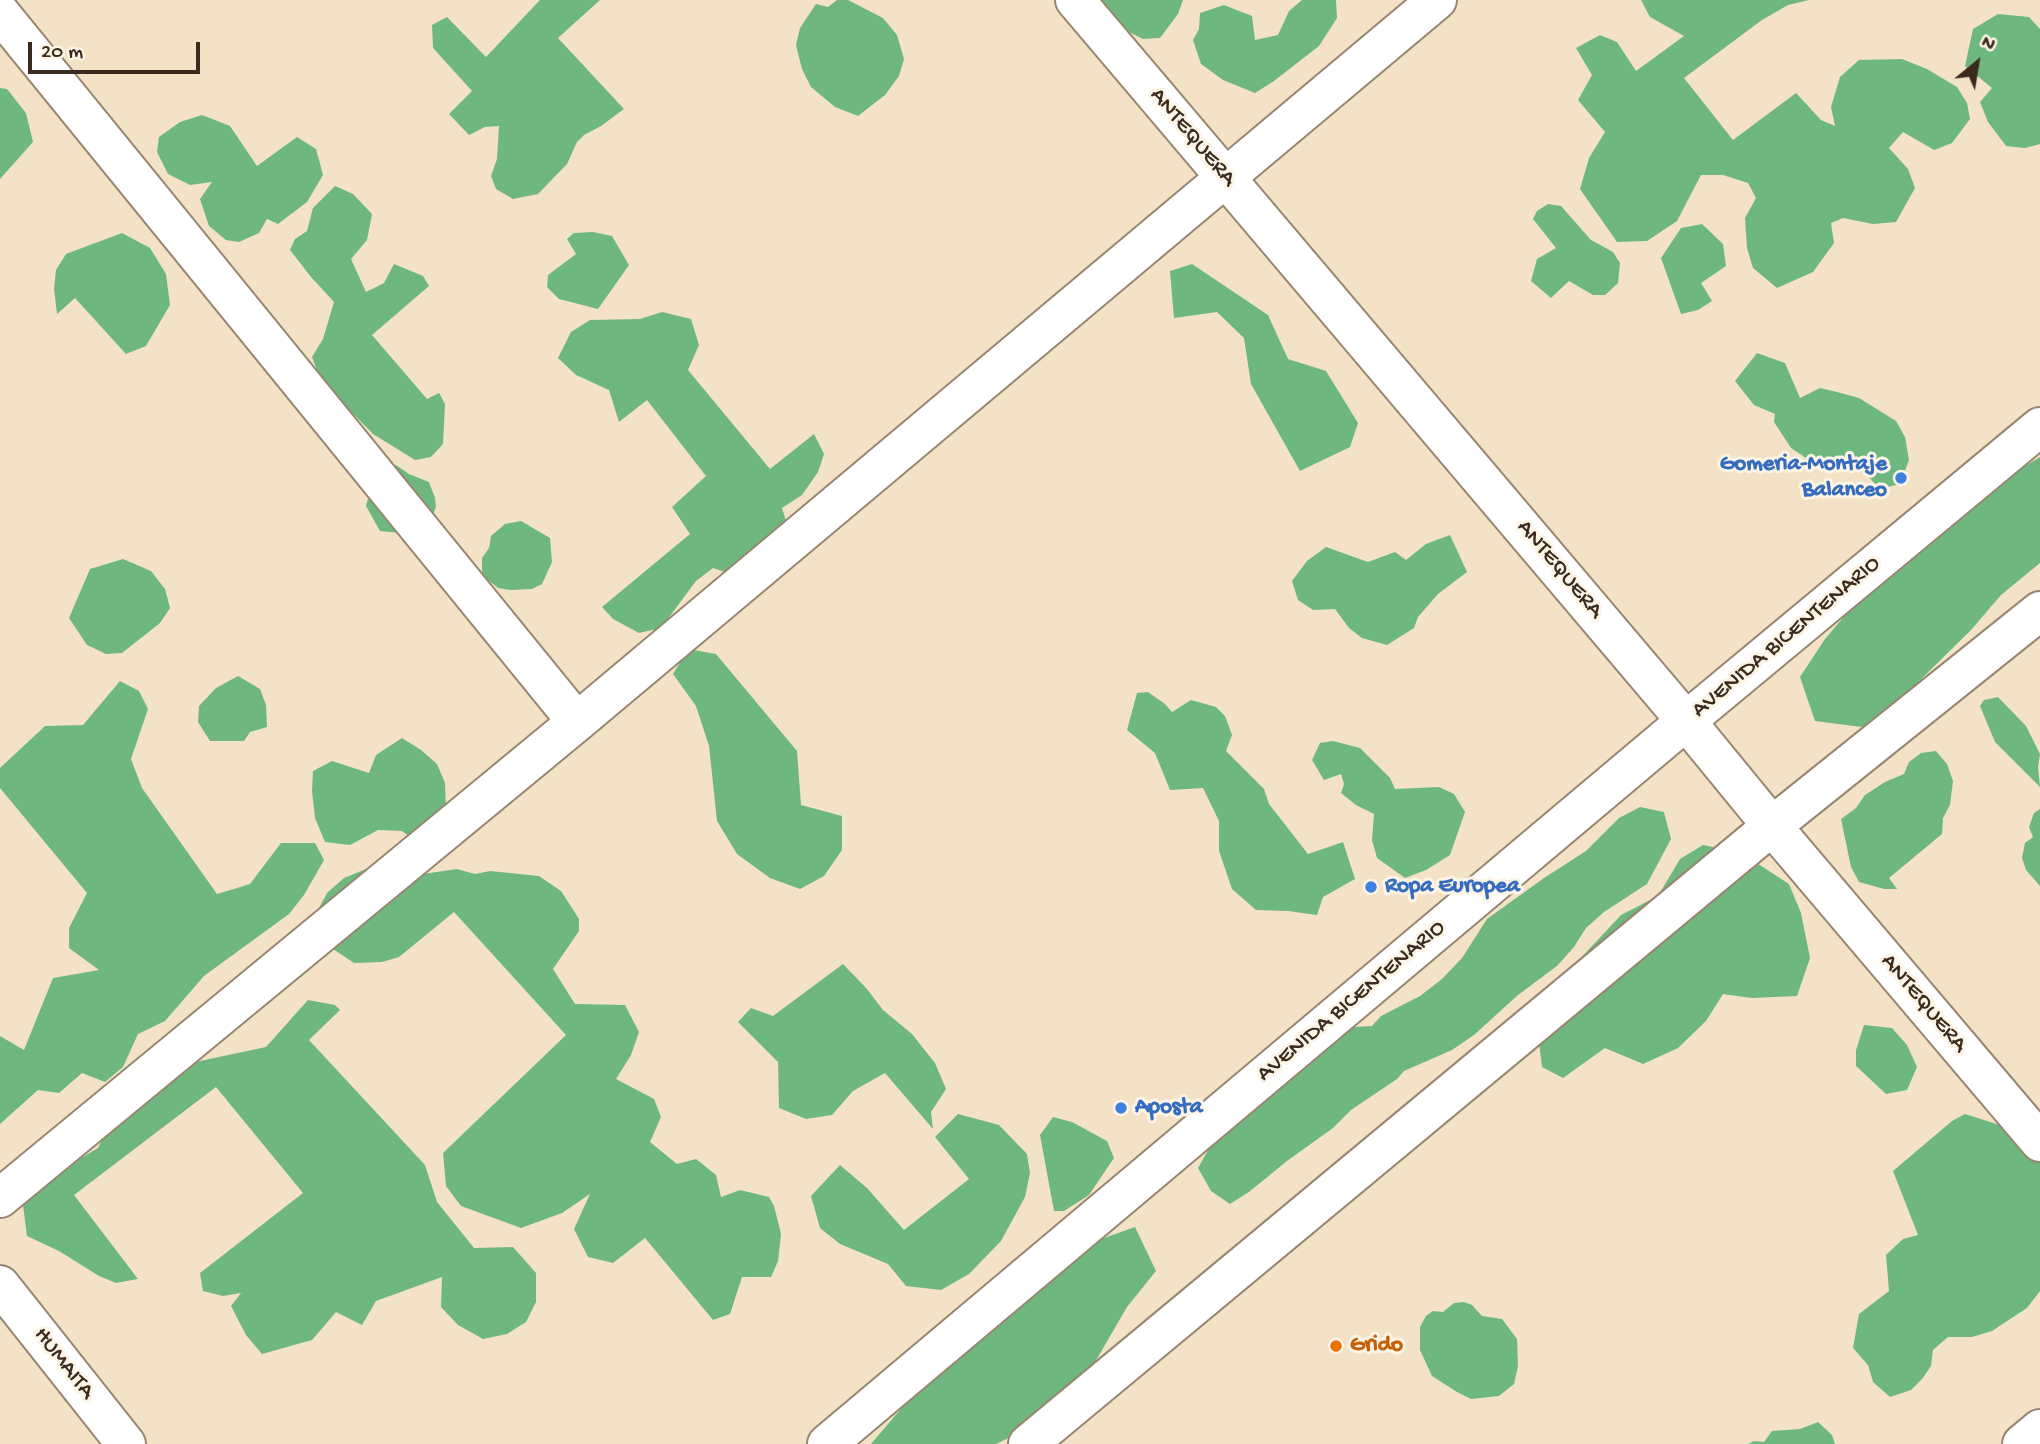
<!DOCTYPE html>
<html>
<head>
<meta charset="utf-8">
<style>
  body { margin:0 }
  #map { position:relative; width:2040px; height:1444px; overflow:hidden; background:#f3e2c6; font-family:"Gochi Hand",sans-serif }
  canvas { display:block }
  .north { position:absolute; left:1942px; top:28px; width:70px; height:70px; -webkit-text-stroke:5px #fcf5e5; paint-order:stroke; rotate:30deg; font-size:19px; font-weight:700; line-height:28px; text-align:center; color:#3b2a1e }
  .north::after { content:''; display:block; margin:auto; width:24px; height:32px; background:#3b2a1e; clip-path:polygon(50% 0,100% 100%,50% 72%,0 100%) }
  .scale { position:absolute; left:28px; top:42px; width:172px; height:32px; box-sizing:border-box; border:4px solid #3b2a1e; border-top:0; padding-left:9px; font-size:21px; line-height:24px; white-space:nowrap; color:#3b2a1e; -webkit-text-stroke:5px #fcf5e5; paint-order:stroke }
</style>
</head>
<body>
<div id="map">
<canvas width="2040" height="1444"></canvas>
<div class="north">N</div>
<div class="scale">20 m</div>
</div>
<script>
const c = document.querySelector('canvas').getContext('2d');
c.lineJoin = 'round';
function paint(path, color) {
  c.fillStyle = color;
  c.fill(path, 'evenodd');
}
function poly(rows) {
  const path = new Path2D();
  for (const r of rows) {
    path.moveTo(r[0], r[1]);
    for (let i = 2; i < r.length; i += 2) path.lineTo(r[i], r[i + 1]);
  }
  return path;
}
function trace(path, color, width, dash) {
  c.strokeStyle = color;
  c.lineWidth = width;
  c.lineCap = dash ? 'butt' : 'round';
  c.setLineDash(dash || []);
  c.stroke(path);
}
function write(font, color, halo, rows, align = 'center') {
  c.font = font + ' "Gochi Hand",sans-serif';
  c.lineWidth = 6;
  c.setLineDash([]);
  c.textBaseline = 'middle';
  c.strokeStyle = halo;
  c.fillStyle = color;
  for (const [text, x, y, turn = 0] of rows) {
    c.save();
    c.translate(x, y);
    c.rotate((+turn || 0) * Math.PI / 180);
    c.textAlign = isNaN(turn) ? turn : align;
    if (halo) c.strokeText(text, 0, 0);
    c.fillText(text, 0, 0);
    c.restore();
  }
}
const forest = poly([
  [540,0,600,0,558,38,624,109,601,126,584,135,577,142,567,164,538,194,513,199,496,189,491,176,497,159,499,126,485,127,469,135,449,114,472,91,433,48,432,25,447,17,486,57],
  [837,0,848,0,883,18,897,35,904,59,899,76,885,95,858,116,835,107,811,87,802,69,796,45,800,28,816,4,828,7],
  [1101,0,1183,0,1178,14,1160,38,1143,39,1113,24,1100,3],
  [1302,0,1336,0,1337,18,1319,46,1274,81,1255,93,1223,80,1201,64,1193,40,1199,29,1200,13,1224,5,1252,16,1255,40,1278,35,1289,11],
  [1641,0,1809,0,1788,5,1762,20,1684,78,1733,140,1796,93,1821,120,1835,126,1831,107,1840,77,1859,60,1902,59,1927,69,1957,87,1967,103,1970,119,1952,143,1934,150,1903,132,1889,148,1908,169,1915,188,1896,222,1873,224,1843,218,1831,223,1834,243,1813,272,1777,288,1753,268,1747,248,1745,218,1756,198,1748,183,1723,175,1701,175,1677,221,1647,241,1617,242,1580,189,1589,158,1605,132,1578,100,1592,75,1576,48,1600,35,1617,42,1636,71,1684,36,1650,17],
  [1998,14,2029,17,2040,29,2040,144,2025,148,2006,146,1988,122,1980,102,1992,88,1965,66,1973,29],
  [0,88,7,89,26,113,33,142,0,179],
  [202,115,230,126,257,166,297,137,316,149,323,175,307,202,278,224,267,219,259,233,239,242,226,240,209,226,200,199,212,182,190,185,168,174,157,152,159,137,180,122],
  [335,186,353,194,372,214,367,240,351,259,366,292,384,283,394,264,423,276,429,286,372,335,427,399,439,393,445,404,443,444,431,457,415,460,373,434,321,381,312,357,323,339,334,302,311,277,290,250,295,239,307,231,313,208],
  [1548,204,1561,206,1591,240,1613,252,1620,263,1618,283,1605,295,1593,295,1569,281,1551,298,1531,281,1537,259,1556,248,1533,219,1537,211],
  [1702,224,1723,244,1726,266,1701,283,1712,301,1698,310,1681,314,1661,258,1681,228],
  [593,232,612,236,629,265,598,309,559,299,547,287,548,275,576,254,567,239,574,233],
  [122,233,150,248,166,274,170,305,146,346,126,354,75,298,57,314,54,289,56,270,66,254],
  [1192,264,1268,315,1288,359,1326,371,1358,423,1350,447,1300,471,1251,384,1244,338,1217,312,1174,318,1170,271],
  [662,312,691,319,699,345,688,370,770,469,814,434,824,454,818,472,802,495,782,508,794,547,749,580,713,568,696,581,661,628,639,633,613,619,602,607,690,534,672,507,706,476,647,400,619,422,609,390,576,375,558,358,571,332,590,320,640,319],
  [1757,353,1785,363,1800,398,1820,388,1837,392,1859,398,1896,421,1905,437,1909,460,1900,484,1880,489,1853,460,1832,465,1818,466,1791,448,1774,422,1775,414,1754,405,1735,381],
  [2040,457,2040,563,2001,595,1971,630,1901,699,1862,727,1815,721,1800,677,1825,639,1858,600,2012,474],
  [396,465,409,474,429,482,435,498,436,507,430,522,411,534,380,531,366,506,374,477],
  [521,521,550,538,552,562,542,584,532,589,510,590,498,588,482,575,482,558,489,548,491,536,505,524],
  [1450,535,1467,572,1438,594,1418,617,1414,628,1387,645,1362,638,1349,628,1335,609,1313,610,1298,600,1292,581,1307,561,1326,547,1368,562,1395,552,1406,560,1426,544],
  [123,559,151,571,165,589,170,608,160,623,122,653,106,654,87,645,69,618,90,569],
  [688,649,716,654,797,751,801,805,842,816,842,850,824,876,800,889,770,878,737,854,717,821,709,746,696,706,673,674],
  [238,676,260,689,266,705,267,727,250,732,244,741,210,741,198,722,199,706,216,688],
  [120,681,139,691,148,709,131,759,142,788,217,894,250,884,281,843,315,843,324,860,304,895,289,914,204,976,165,1021,138,1034,123,1067,105,1082,82,1073,59,1093,38,1090,0,1124,0,1036,24,1050,53,978,99,970,69,948,69,928,87,893,0,788,0,768,45,726,83,725],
  [1148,692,1165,704,1172,712,1191,700,1216,707,1225,716,1232,735,1226,751,1264,789,1269,804,1308,854,1343,842,1355,879,1323,897,1317,915,1288,911,1256,910,1232,889,1219,851,1219,821,1203,788,1170,790,1155,753,1127,730,1137,693],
  [1998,697,2026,726,2040,754,2038,767,2040,787,1995,742,1980,706,1984,700],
  [402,738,421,750,437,764,445,783,446,810,410,837,402,831,378,830,350,845,325,842,315,818,312,791,313,771,332,761,369,773,376,755],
  [1333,741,1360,748,1390,778,1395,789,1439,787,1454,794,1465,812,1450,855,1426,870,1405,878,1377,858,1372,840,1374,814,1356,805,1341,793,1344,784,1341,774,1324,780,1312,760,1320,743],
  [1936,751,1947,764,1953,781,1950,805,1943,818,1942,834,1889,878,1897,889,1884,889,1859,882,1851,867,1841,819,1856,808,1865,795,1885,782,1904,774,1909,762,1921,753],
  [1640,807,1664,812,1671,839,1647,884,1604,912,1586,928,1574,947,1557,966,1518,995,1474,1035,1452,1050,1404,1071,1397,1079,1351,1110,1333,1128,1287,1161,1249,1192,1230,1204,1211,1191,1198,1168,1210,1147,1353,1027,1372,1026,1381,1016,1420,996,1442,979,1462,958,1487,919,1544,878,1586,851,1619,818],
  [2040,809,2040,886,2026,870,2022,858,2025,843,2033,837,2029,827,2034,813],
  [1703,845,1740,852,1789,884,1801,913,1810,958,1797,996,1752,998,1723,994,1706,1021,1678,1048,1643,1064,1605,1048,1563,1078,1542,1067,1537,1027,1548,993,1621,915,1658,896,1680,859],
  [366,869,396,878,457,869,475,874,490,871,539,876,561,891,579,919,579,931,553,969,575,1004,625,1005,639,1032,631,1055,616,1079,654,1099,661,1117,650,1142,677,1164,696,1159,716,1175,721,1197,740,1190,769,1197,774,1206,781,1234,778,1261,771,1277,742,1277,730,1314,713,1320,645,1238,613,1263,588,1257,574,1229,590,1194,562,1213,521,1228,461,1206,446,1186,443,1153,566,1035,454,912,399,957,382,962,354,963,327,945,318,910,327,893,344,878],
  [843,964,867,989,883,1010,912,1034,935,1063,946,1089,931,1112,933,1129,885,1073,853,1091,832,1115,806,1119,779,1108,778,1062,738,1022,751,1008,773,1016],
  [308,1000,335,1005,340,1010,309,1040,425,1165,437,1202,474,1248,513,1247,536,1273,536,1302,526,1322,507,1334,483,1339,458,1325,441,1307,442,1277,376,1301,362,1325,336,1312,312,1340,262,1354,246,1335,231,1306,241,1293,223,1296,203,1291,200,1273,303,1193,216,1087,74,1195,138,1279,116,1283,99,1276,59,1251,27,1236,23,1205,44,1180,98,1148,114,1115,167,1085,181,1065,266,1047],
  [1864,1025,1892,1028,1907,1045,1917,1067,1907,1090,1886,1094,1856,1066,1856,1050],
  [958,1114,999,1125,1027,1154,1030,1173,1025,1197,1001,1241,969,1274,941,1290,906,1286,888,1264,840,1244,820,1228,811,1196,840,1165,867,1188,904,1230,969,1179,935,1137],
  [1965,1114,2034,1136,2040,1143,2040,1291,2027,1308,1992,1331,1972,1337,1948,1337,1933,1350,1931,1366,1922,1379,1911,1390,1890,1397,1873,1382,1868,1365,1853,1348,1859,1314,1889,1291,1886,1255,1903,1239,1918,1235,1893,1171,1952,1121],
  [1053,1117,1072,1122,1107,1141,1114,1158,1089,1195,1064,1211,1054,1211,1040,1135],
  [1135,1227,1156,1271,1127,1307,1080,1388,1042,1422,996,1444,871,1444,905,1404,932,1367,1090,1243],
  [1464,1302,1472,1305,1482,1316,1502,1319,1517,1339,1518,1366,1514,1384,1499,1396,1471,1399,1457,1392,1432,1376,1420,1350,1420,1327,1426,1316,1433,1311,1443,1312,1454,1303],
  [1818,1422,1832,1435,1835,1444,1748,1444,1754,1441,1764,1442,1772,1431,1800,1429]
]);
const minor = poly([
  [1075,0,1686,721,1772,826,2040,1142],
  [0,13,577,722],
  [0,1198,577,722,1437,0],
  [0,1285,126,1444],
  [827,1444,1686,721,2040,427],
  [1028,1444,1772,826,2040,611],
  [2022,1444,2040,1429]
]);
const markers = [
  [1901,478,7,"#3f7fe0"],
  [1371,887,7,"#3f7fe0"],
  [1121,1108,7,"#3f7fe0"],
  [1336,1346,7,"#e8710a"]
];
const streetNames = [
  ["ANTEQUERA",1192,138,50],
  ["ANTEQUERA",1559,570,50],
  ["AVENIDA BICENTENARIO",1787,638,-40],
  ["AVENIDA BICENTENARIO",1352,1002,-40],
  ["ANTEQUERA",1923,1004,50],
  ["HUMAITA",63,1364,52]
];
const shopNames = [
  ["Gomeria-Montaje",1887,465,"right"],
  ["Balanceo",1887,491,"right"],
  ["Ropa Europea",1385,887],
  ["Aposta",1135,1108]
];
const foodNames = [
  ["Grido",1350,1346]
];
paint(forest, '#6eb880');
trace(minor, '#978672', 42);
trace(minor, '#fff', 38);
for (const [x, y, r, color] of markers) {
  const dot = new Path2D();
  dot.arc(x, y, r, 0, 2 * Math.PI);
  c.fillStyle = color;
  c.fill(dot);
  trace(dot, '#fcf5e5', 2.5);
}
write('23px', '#3b2a1e', '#fcf5e5', streetNames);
write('bold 23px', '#366cbe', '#fcf5e5', shopNames, 'left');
write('bold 23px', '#c56008', '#fcf5e5', foodNames, 'left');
</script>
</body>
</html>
